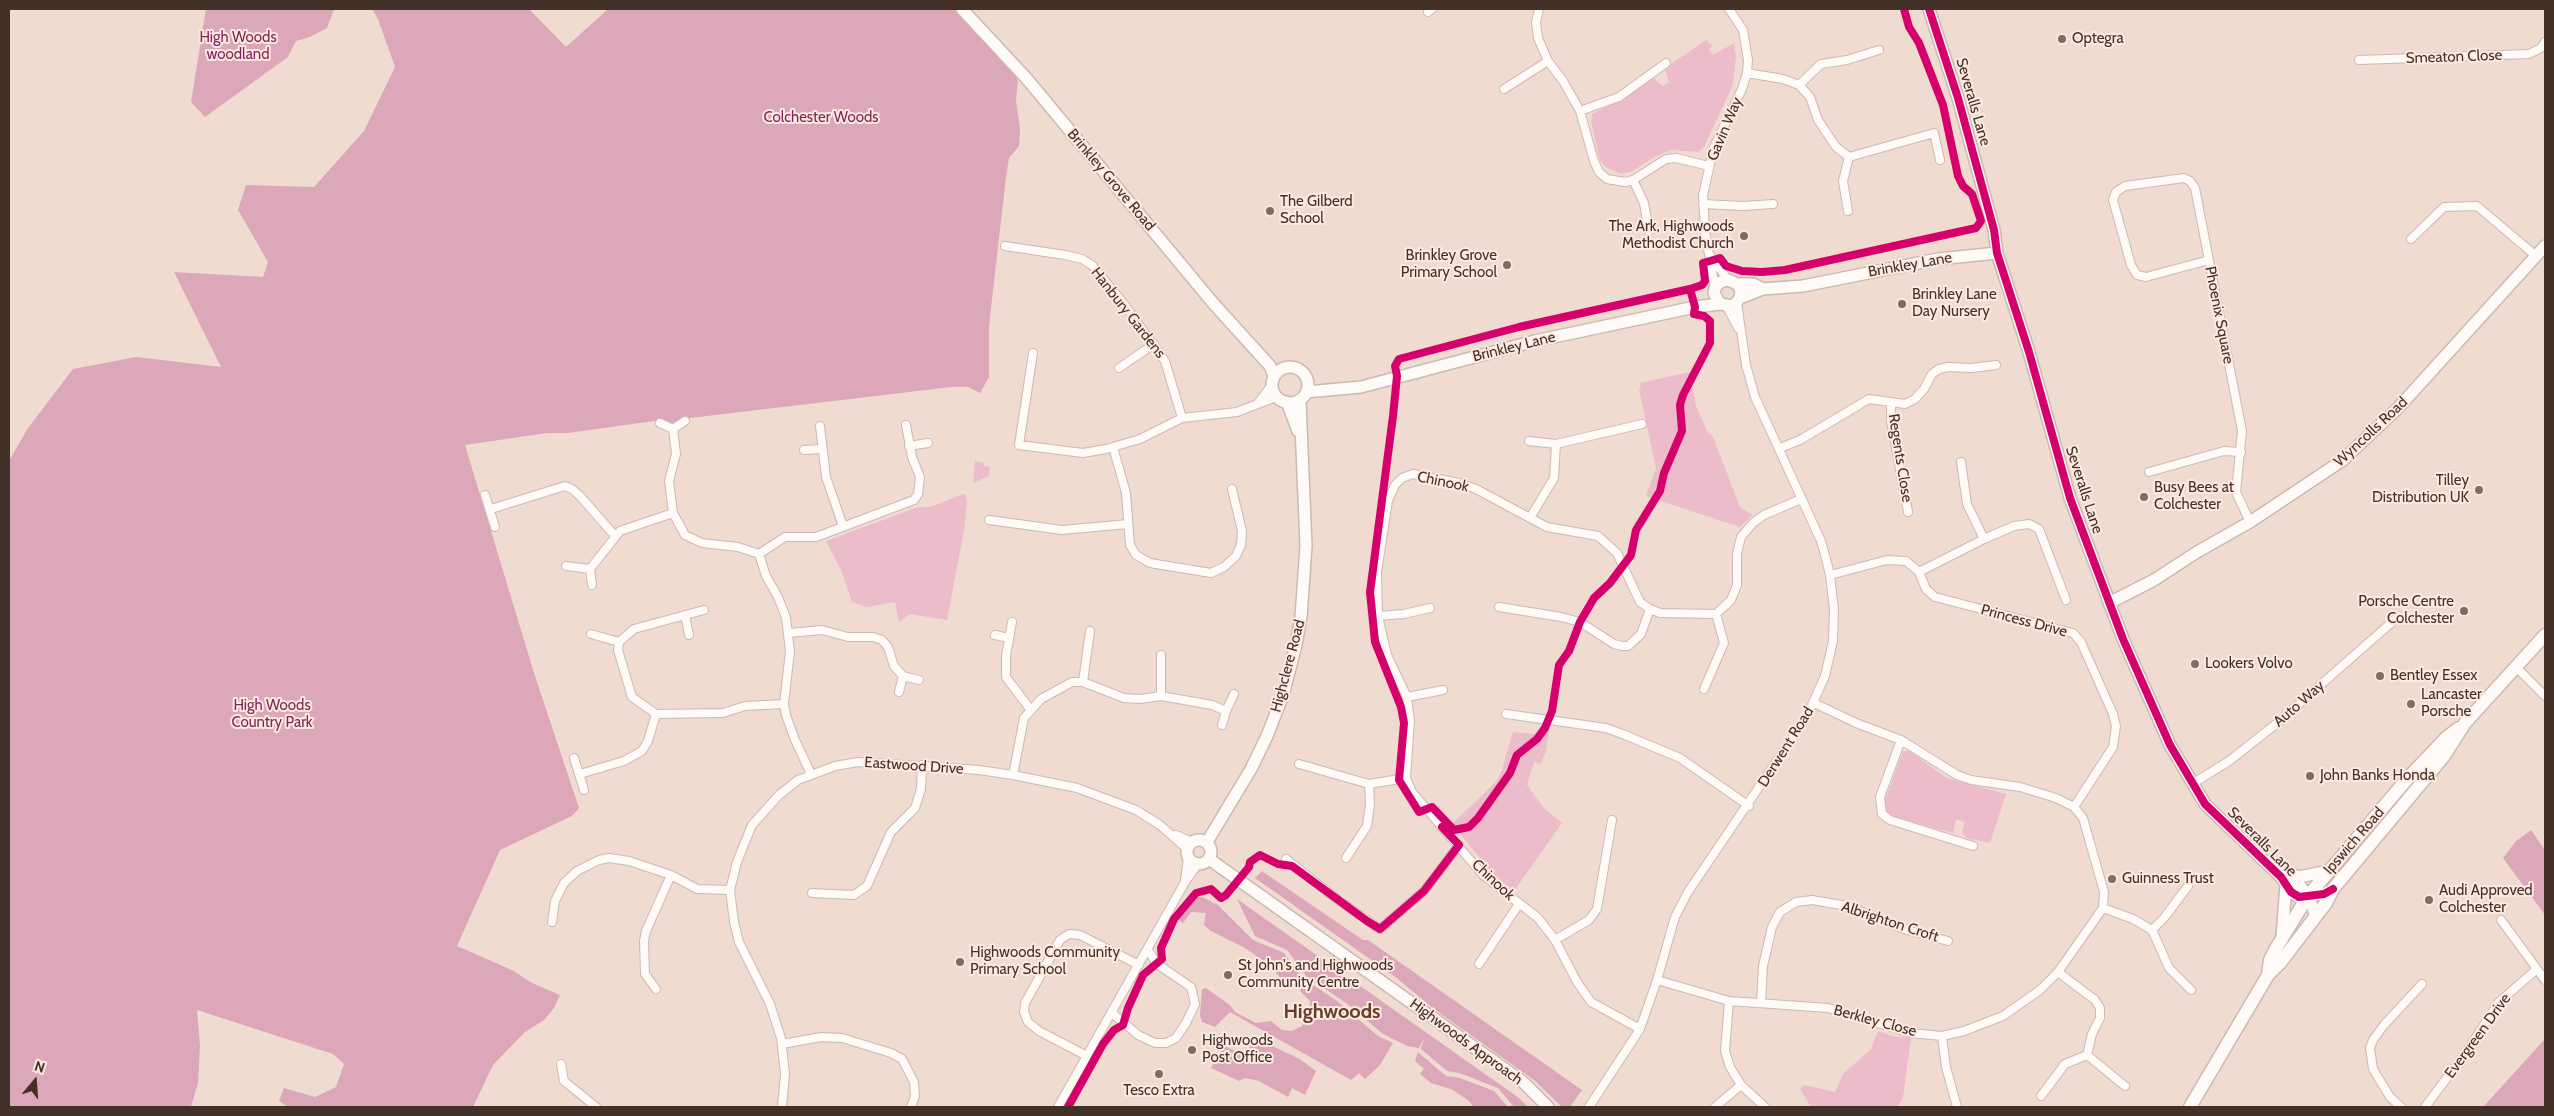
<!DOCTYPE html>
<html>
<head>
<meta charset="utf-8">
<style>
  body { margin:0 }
  #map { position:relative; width:2554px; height:1116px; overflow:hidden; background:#f0dbd1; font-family:Cabin,sans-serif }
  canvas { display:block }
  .frame { position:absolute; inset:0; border:10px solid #433128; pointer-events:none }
  .north { position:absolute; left:10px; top:1056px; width:50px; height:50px; -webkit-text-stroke:4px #fce9df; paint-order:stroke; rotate:18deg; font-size:14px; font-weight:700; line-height:20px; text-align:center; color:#433128 }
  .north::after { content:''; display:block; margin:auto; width:18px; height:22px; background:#433128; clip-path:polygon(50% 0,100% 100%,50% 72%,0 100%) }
</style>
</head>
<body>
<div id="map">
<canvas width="2554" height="1116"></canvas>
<div class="frame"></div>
<div class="north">N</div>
</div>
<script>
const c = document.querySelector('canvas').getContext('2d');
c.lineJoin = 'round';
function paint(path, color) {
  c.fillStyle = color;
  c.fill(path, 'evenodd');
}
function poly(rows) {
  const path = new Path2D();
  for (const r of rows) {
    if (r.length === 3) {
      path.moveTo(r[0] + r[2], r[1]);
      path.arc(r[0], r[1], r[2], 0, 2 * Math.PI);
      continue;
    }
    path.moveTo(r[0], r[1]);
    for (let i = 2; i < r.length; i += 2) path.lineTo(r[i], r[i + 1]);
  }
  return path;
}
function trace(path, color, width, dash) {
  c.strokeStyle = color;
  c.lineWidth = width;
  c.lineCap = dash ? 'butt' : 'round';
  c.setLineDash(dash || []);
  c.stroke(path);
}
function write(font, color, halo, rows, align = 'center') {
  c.font = font + ' Cabin,sans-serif';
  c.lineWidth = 4;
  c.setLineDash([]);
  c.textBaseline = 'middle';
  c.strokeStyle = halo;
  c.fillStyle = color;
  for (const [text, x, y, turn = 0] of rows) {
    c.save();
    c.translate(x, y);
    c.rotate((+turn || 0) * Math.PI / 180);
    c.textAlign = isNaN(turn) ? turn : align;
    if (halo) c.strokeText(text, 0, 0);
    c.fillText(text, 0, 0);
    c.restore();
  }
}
const green = poly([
  [1706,40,1713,46,1709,49,1713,55,1734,43,1736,56,1733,85,1704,147,1699,152,1671,150,1656,156,1631,172,1621,174,1607,168,1600,161,1591,122,1592,114,1625,98,1652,77,1663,86,1669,82,1665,68],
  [1690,372,1696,406,1708,433,1713,437,1740,507,1753,515,1740,527,1646,496,1656,468,1639,389,1641,388,1640,383],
  [975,461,984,463,984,466,990,467,989,476,973,483],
  [963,494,966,495,967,504,964,530,947,620,910,614,899,622,895,602,866,607,852,602,842,572,826,541,918,507,930,507],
  [1544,722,1550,723,1546,752,1540,764,1534,762,1527,785,1544,808,1562,823,1514,891,1493,874,1452,824,1495,783,1501,773,1513,732,1535,734],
  [1903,751,1909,751,1947,778,2006,794,1990,843,1966,838,1962,832,1965,822,1956,819,1953,833,1891,816,1886,810,1885,800],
  [1878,1031,1892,1036,1911,1038,1903,1097,1898,1107,1811,1107,1800,1089,1804,1085,1835,1092,1843,1074,1871,1049]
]);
const forest = poly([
  [206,9,334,9,327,28,310,37,296,41,288,57,205,117,191,102],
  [372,9,529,9,566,47,608,9,955,9,986,44,1010,66,1018,81,1016,101,1020,128,1019,146,1009,158,1006,177,989,326,989,377,980,393,968,387,951,387,682,419,672,423,661,420,568,433,547,433,465,445,534,673,579,808,572,816,500,850,457,946,512,970,532,983,560,995,554,1008,544,1020,525,1032,493,1065,473,1107,288,1107,279,1101,284,1088,315,1097,336,1087,344,1064,333,1054,197,1010,200,1046,198,1083,191,1107,9,1107,9,461,28,428,73,369,136,357,221,367,174,272,263,277,268,262,238,210,246,185,314,187,364,131,395,67,378,19],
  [2531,830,2545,850,2545,915,2503,858,2516,841],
  [1262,871,1363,940,1368,940,1582,1090,1570,1107,1561,1106,1534,1080,1434,1009,1394,976,1255,878],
  [1197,897,1202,897,1218,905,1253,940,1284,953,1301,977,1336,1000,1378,1036,1393,1043,1380,1065,1365,1079,1359,1073,1351,1080,1230,1012,1215,1027,1202,1022,1200,1015,1202,989,1206,988,1230,1005,1235,1012,1256,1023,1271,1021,1282,1030,1292,1031,1302,1026,1309,1014,1310,1001,1300,991,1303,982,1297,978,1286,984,1267,963,1245,948,1211,931,1204,925,1206,913,1191,912,1183,923,1178,919],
  [1237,899,1519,1098,1528,1107,1514,1107,1498,1088,1459,1073,1447,1071,1421,1049,1424,1038,1419,1048,1407,1046,1383,1034,1346,1003,1306,976,1287,950,1255,936],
  [2545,1039,2545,1107,2483,1107],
  [1266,1043,1300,1059,1316,1071,1305,1095,1292,1088,1288,1097,1259,1081,1245,1078,1239,1081,1211,1068,1224,1046,1245,1055,1251,1045],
  [1418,1052,1446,1076,1460,1078,1494,1091,1508,1107,1473,1107,1470,1102,1453,1090,1431,1083,1420,1074,1424,1069,1415,1061]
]);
const street = poly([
  [1539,9,1536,22,1538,38,1548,61,1563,81,1580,111,1594,161,1599,172,1607,179,1625,182,1633,180,1666,159,1676,158,1709,166],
  [1428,12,1432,9],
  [2359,60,2529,54,2541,48,2545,42],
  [1747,73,1783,79,1799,85,1810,97,1818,120,1836,147,1849,157,1934,133,1940,160],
  [1799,85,1821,64,1847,60,1879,50],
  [1504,89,1548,61],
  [1580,111,1619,97,1666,63],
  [1633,180,1644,203,1649,231],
  [1703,204,1743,206,1773,204],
  [1848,211,1843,181,1849,157],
  [2411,239,2444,207,2477,206,2536,256],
  [1005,246,1065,255,1082,259,1092,265,1124,304,1165,361,1182,418],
  [1709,254,1728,280],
  [2209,260,2146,277,2137,275,2131,265,2113,200,2116,192,2125,186,2184,178,2190,181,2195,188,2242,431,2236,492,2250,522],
  [1715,288,1705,232,1703,195,1714,147,1742,89,1747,73,1748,60,1743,30,1729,9],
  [1727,307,1738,328],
  [1033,353,1019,445,1083,453,1106,449,1140,439,1182,418,1237,412,1276,397],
  [1119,368,1154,344],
  [1258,403,1272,385],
  [1891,404,1891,421,1908,512],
  [685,421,673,429,676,454,669,481,673,513,685,535,702,543,738,547,759,554,785,537,816,537,914,500,918,494,920,477,912,457,906,425],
  [660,423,673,429],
  [820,426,826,477,843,526],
  [1529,441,1556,444,1642,424],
  [909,446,928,443],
  [1113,447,1126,493,1130,545,1136,555,1150,563,1211,573,1224,567,1236,556,1241,545,1242,531,1232,489],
  [1780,448,1800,440,1869,399,1905,404,1915,399,1924,389,1932,374,1939,369,1948,367,1971,368,1996,365],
  [804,450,822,449],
  [1961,462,1967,504,1984,539],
  [2149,472,2224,451,2241,452],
  [485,495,495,527],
  [491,509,565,486,572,489,580,496,615,536],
  [1530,518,1554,478,1556,444],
  [989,520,1062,530,1128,524],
  [759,554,766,576,778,597,786,618,790,651,784,704,786,715,795,740,811,774],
  [566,566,590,569],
  [1919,572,1984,539,2014,526,2029,524,2039,529,2066,600],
  [1830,575,1887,560,1906,561,1919,572,1926,589,1935,597,2073,633,2081,642,2113,714,2116,726,2113,747,2074,807],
  [592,585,590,569,620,531,673,513],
  [1499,607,1561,617,1580,622,1614,644,1622,646,1628,646,1641,634,1650,609],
  [685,615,689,635],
  [1378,616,1404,614,1430,608],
  [1012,622,1006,656,1006,677,1030,709],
  [789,633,822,630,848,637,873,637,882,640,888,647,894,666,903,676,899,692],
  [591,634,619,642,634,629,704,610],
  [995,635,1009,638],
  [619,642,618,650,632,697,656,714,723,713,745,706,784,704],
  [2516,667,2545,696],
  [903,676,919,680],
  [1083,682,1090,631],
  [1704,689,1724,643,1716,614],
  [1161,696,1161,655],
  [1407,697,1443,690],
  [1226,711,1234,694],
  [1506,714,1606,728,1625,735,1680,758,1749,806],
  [1901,740,1880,797,1882,814,1890,820,1973,846],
  [574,758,584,790],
  [1299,764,1369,784,1406,778],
  [580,774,624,761,642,751,648,741,656,714],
  [1013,775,1024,718,1041,699,1072,682,1083,682,1124,698,1140,699,1161,696,1212,705,1226,711,1222,725],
  [2192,784,2229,761,2276,724,2399,616],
  [1176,835,1192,842],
  [1346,858,1367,826,1370,804,1369,784],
  [1286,859,1338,900,1380,929,1424,891,1459,845],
  [1185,880,1188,858],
  [812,893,854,895,867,886,891,832,915,808,921,789,922,765],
  [2103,908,2133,919,2152,930,2169,968,2191,990],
  [2501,920,2545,980],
  [552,922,555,901,564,883,577,871,599,860,609,858,629,861,671,875,697,889,730,890],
  [2152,930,2164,918,2188,886],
  [1555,940,1589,920,1597,909,1612,820],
  [1479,964,1519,904],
  [2058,972,2095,1000,2100,1008,2100,1018,2092,1034,2087,1055],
  [1657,980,1729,1001,1828,1008,1911,1033,1942,1036,1964,1031,2003,1016,2040,990,2058,972,2103,908,2104,892,2083,818,2074,807,2056,798,2020,787,1971,780,1957,775,1901,740,1856,723,1814,703],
  [656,989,645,974,644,941,646,931,671,875],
  [1729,1001,1725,1051,1730,1067,1741,1085,1765,1107],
  [1761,1002,1763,966,1772,927,1780,912,1796,902,1812,900,1847,906,1907,930,1948,941],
  [1112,1013,1138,1035,1155,1043,1166,1043,1176,1038,1186,1023,1195,1004,1191,987,1157,964,1148,950],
  [1640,1029,1591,1002,1577,982,1555,940,1538,918,1483,875,1412,792,1406,778,1410,721,1407,697,1387,655,1378,616,1377,572,1388,501,1395,485,1402,478,1413,474,1459,483,1476,489,1547,527,1598,536,1617,553,1640,602,1650,609,1660,613,1716,614,1731,600,1737,585,1737,554,1741,537,1753,523,1764,515,1801,499],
  [1942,1036,1946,1067,1957,1107],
  [782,1044,821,1037,842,1038,891,1053,902,1059,914,1082,915,1096,911,1107],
  [2087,1055,2125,1086],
  [1087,1056,1039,1031,1028,1022,1024,1012,1025,1003,1060,940,1069,934,1080,935,1139,965],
  [561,1064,564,1081,596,1107],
  [2041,1096,2065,1064,2087,1055],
  [782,1107,785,1074,781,1038,770,1004,739,942,734,922,730,890,737,862,752,825,779,795,798,780,835,766,858,762,979,770,1013,775,1077,788,1136,810,1160,825,1187,849],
  [1058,1107,1185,882,1198,864],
  [1589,1107,1640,1029,1657,980,1675,917,1688,892,1807,716,1825,676,1833,641,1834,610,1830,575,1826,559,1821,541,1755,397,1746,365,1737,303],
  [1715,1107,1741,1085],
  [2401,1107,2390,1097,2373,1069,2370,1048,2373,1040,2384,1025,2422,984],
  [2425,1107,2465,1054,2499,1002,2537,969]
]);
const secondary = poly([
  [962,9,1027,79,1213,303,1270,366,1274,376],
  [1929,9,1958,98,1994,230,1997,253,2029,352,2070,498,2123,639,2170,745,2205,804,2281,877,2291,892,2299,897,2324,894,2333,889],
  [1740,298,1763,289,1803,286,1938,259,1997,253],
  [1720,304,1714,293,1715,288,1720,282,1728,280,1737,284,1753,284,1763,289],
  [1290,385,18],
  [1306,392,1361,387,1535,341,1695,307,1720,304,1733,306,1740,298,1741,290,1737,284],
  [1287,402,1298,431],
  [2109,603,2154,580,2197,552,2250,522,2343,460,2398,408,2545,246],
  [1199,852,12],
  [1207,842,1251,769,1267,736,1283,695,1296,645,1301,617,1306,546,1300,401],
  [1209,859,1523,1082,1548,1107],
  [2275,869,2299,877,2328,871],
  [2283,879,2300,886,2308,896,2316,916],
  [2282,937,2286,884]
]);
const primary = poly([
  [2268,975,2270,960,2275,950,2308,896,2408,778,2447,737,2459,728],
  [2190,1107,2268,975,2280,963,2326,903,2333,889,2444,756,2465,723,2545,635]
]);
const cycleway = poly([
  [1929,9,1958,98,1994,230,1997,253,2029,352,2070,498,2123,639,2170,745,2205,804,2281,877,2291,892,2299,897,2324,894,2333,889],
  [1690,289,1695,307,1694,314,1704,316,1710,321,1710,343,1683,395,1680,405,1682,431,1664,473,1660,491,1636,530,1631,555,1610,583,1594,598,1580,622,1569,651,1559,665,1552,711,1545,728,1537,739,1517,755,1510,773,1478,818,1469,827,1454,830,1432,807,1419,812,1399,780,1404,723,1401,707,1375,642,1370,592,1393,416,1397,376,1395,366,1399,359,1519,327,1690,289,1702,285,1705,281,1703,263,1720,258,1726,266,1742,271,1762,272,1785,270,1976,228,1981,221,1972,194,1963,186,1958,176,1943,105,1919,43,1909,27,1904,9],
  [1068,1107,1103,1044,1114,1030,1123,1025,1128,1008,1143,975,1162,959,1161,948,1174,919,1196,893,1211,889,1221,898,1226,895,1249,867,1250,862,1260,855,1278,864,1292,866,1367,921,1380,929,1424,891,1459,845,1442,827]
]);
const markers = [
  [2062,39,5,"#806c63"],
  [1270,211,5,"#806c63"],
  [1744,236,5,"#806c63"],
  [1507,265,5,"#806c63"],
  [1902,304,5,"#806c63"],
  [2479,490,5,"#806c63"],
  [2144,497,5,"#806c63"],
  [2464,611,5,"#806c63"],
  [2195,664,5,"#806c63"],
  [2380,676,5,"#806c63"],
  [2411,704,5,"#806c63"],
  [2310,776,5,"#806c63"],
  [2112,879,5,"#806c63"],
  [2429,900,5,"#806c63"],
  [960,962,5,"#806c63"],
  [1228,975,5,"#806c63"],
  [1192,1050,5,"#806c63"],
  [1159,1074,5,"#806c63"]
];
const parkNames = [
  ["High Woods",238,38],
  ["woodland",238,55],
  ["Colchester Woods",821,118],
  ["High Woods",272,706],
  ["Country Park",272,723]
];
const poiNames = [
  ["Optegra",2072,39],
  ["The Gilberd",1280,202],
  ["School",1280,219],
  ["The Ark, Highwoods",1734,227,"right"],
  ["Methodist Church",1734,244,"right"],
  ["Brinkley Grove",1497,256,"right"],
  ["Primary School",1497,273,"right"],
  ["Brinkley Lane",1912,295],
  ["Day Nursery",1912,312],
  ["Tilley",2469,481,"right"],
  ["Distribution UK",2469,498,"right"],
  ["Busy Bees at",2154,488],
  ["Colchester",2154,505],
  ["Porsche Centre",2454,602,"right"],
  ["Colchester",2454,619,"right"],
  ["Lookers Volvo",2205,664],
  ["Bentley Essex",2390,676],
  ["Lancaster",2421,695],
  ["Porsche",2421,712],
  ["John Banks Honda",2320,776],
  ["Guinness Trust",2122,879],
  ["Audi Approved",2439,891],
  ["Colchester",2439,908],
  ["Highwoods Community",970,953],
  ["Primary School",970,970],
  ["St John's and Highwoods",1238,966],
  ["Community Centre",1238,983],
  ["Highwoods",1202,1041],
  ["Post Office",1202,1058],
  ["Tesco Extra",1159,1091,"center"]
];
const streetNames = [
  ["Smeaton Close",2454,57,-2],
  ["Severalls Lane",1973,102,74],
  ["Gavin Way",1725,129,-67],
  ["Brinkley Grove Road",1111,180,50],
  ["Brinkley Lane",1910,265,-10],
  ["Hanbury Gardens",1128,313,52],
  ["Phoenix Square",2219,315,79],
  ["Brinkley Lane",1514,347,-14],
  ["Wyncolls Road",2371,432,-43],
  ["Regents Close",1900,458,81],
  ["Chinook",1443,482,12],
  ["Severalls Lane",2084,490,72],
  ["Princess Drive",2024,621,15],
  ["Highclere Road",1288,666,-75],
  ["Auto Way",2299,704,-41],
  ["Derwent Road",1786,747,-58],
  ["Eastwood Drive",914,766,4],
  ["Ipswich Road",2354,841,-49],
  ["Severalls Lane",2262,842,45],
  ["Chinook",1493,880,43],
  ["Albrighton Croft",1890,922,18],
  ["Berkley Close",1875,1021,15],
  ["Evergreen Drive",2478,1036,-54],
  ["Highwoods Approach",1466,1042,36]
];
const districtNames = [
  ["Highwoods",1332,1012]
];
paint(green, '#ecbccb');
paint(forest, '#dda7ba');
trace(street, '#cbb9b1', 10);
trace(secondary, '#cbb9b1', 14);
trace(primary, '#cbb9b1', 15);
trace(street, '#fdfaf8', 8);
trace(secondary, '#fdfaf8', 11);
trace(primary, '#fdfaf8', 12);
trace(cycleway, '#d6006c', 8);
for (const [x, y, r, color] of markers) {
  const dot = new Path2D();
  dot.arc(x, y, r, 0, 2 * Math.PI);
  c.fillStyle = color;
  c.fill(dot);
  trace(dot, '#fce9df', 2);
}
write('15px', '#81235d', '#fce9df', parkNames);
write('15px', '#433128', '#fce9df', poiNames, 'left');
write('15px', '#433128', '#fce9df', streetNames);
write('bold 20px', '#663f2c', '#fce9df', districtNames);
</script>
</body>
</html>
